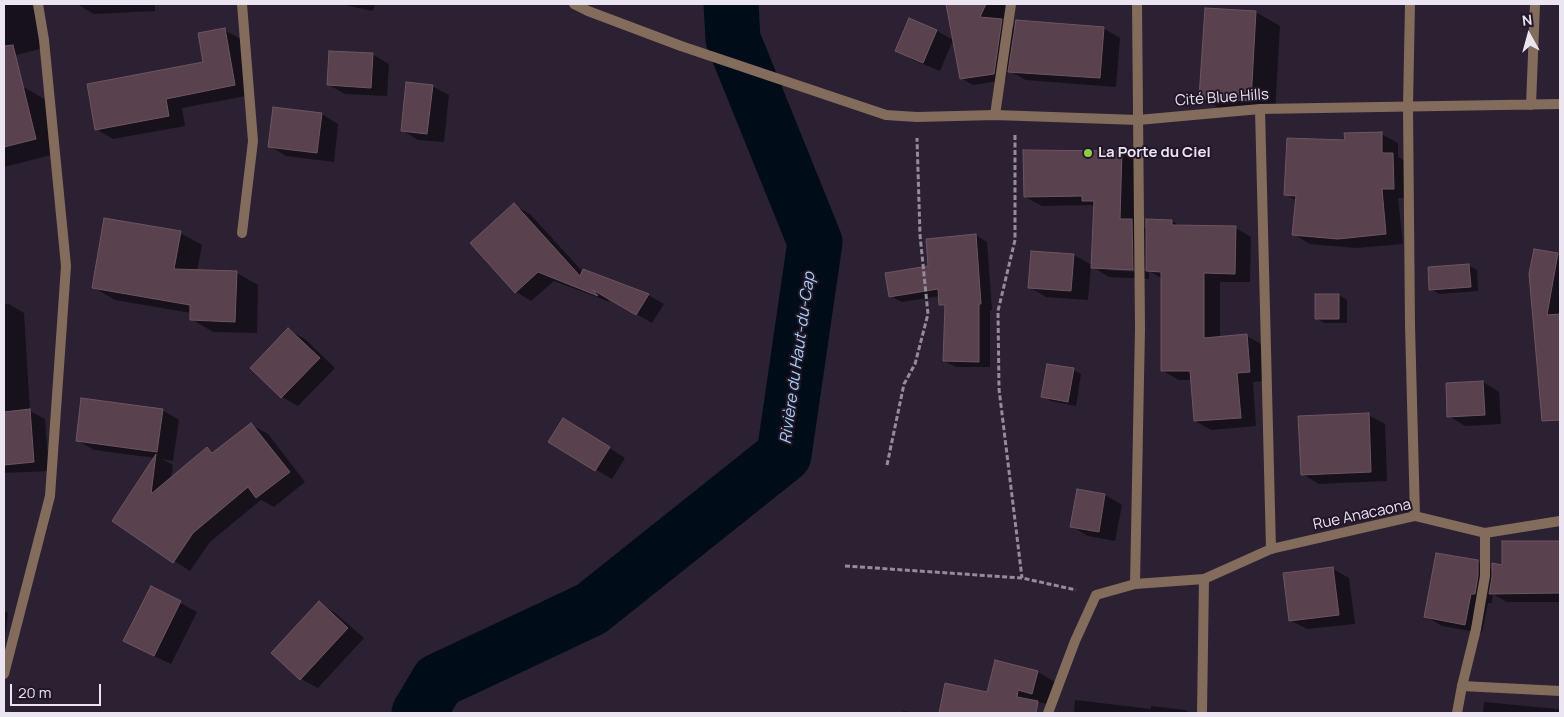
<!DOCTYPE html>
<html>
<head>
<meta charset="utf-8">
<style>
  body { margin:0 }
  #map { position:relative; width:1564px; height:717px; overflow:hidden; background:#2b2133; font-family:Manrope,sans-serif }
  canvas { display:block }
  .frame { position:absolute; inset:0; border:5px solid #ebe4f1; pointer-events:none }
  .north { position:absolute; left:1504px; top:10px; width:50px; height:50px; -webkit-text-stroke:4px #221729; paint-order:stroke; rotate:353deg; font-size:14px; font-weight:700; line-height:20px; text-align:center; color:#ebe4f1 }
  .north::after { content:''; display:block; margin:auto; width:18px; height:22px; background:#ebe4f1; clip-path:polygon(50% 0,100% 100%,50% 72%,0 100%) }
  .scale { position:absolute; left:10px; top:684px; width:91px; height:22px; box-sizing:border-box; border:2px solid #ebe4f1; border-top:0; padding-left:6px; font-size:15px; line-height:18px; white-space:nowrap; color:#ebe4f1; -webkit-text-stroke:4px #221729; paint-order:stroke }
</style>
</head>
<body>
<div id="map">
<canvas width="1564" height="717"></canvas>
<div class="frame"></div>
<div class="north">N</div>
<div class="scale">20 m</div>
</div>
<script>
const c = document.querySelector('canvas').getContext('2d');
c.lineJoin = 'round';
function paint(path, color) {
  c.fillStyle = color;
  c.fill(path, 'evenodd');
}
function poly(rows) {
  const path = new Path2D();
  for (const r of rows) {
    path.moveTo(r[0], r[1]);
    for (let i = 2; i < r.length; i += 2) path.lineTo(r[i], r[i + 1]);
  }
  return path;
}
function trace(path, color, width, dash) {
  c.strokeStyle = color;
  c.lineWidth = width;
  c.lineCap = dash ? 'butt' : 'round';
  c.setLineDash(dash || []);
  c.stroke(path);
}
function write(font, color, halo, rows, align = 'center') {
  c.font = font + ' Manrope,sans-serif';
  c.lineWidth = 4;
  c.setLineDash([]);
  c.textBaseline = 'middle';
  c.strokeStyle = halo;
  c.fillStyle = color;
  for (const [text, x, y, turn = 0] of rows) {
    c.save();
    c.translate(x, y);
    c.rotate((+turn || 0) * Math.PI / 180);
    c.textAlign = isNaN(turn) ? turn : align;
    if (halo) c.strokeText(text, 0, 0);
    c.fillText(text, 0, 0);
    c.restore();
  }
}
const shadow = poly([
  [4,4,32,4,44,48,4,58],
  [77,4,155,4,155,11,94,14],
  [340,4,375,4,373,11],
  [953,4,1007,4,1004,21,1016,28,1103,28,1120,38,1116,87,1026,80,1007,70,1006,80,973,85,961,78,949,13],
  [1206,9,1256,12,1280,26,1275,114,1224,111,1201,97],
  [910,20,937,31,953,40,940,71,913,60,897,50],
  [224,30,241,39,251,95,182,108,185,126,113,139,96,129,205,63],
  [372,54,389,64,387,96,345,94,329,85],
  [22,86,46,100,59,153,4,167,4,90],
  [432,86,449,95,444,142,418,140,402,130],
  [322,114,338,124,334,162,286,156,270,146],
  [1381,134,1398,143,1398,157,1410,164,1411,198,1398,198,1403,244,1356,248,1310,244,1293,234,1297,201,1285,194,1346,142],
  [1121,152,1138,162,1137,223,1147,229,1172,221,1181,226,1236,228,1251,237,1250,282,1220,282,1220,338,1247,336,1263,345,1265,381,1253,382,1256,426,1211,430,1195,421,1192,380,1179,380,1163,371,1163,279,1149,271,1149,279,1109,277,1091,266,1088,300,1046,297,1029,287,1032,252,1074,255,1092,265,1095,207,1091,205,1042,206,1025,197],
  [1107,267,1139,269,1139,272,1107,270],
  [514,205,530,214,583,272,648,295,664,304,652,323,605,296,610,302,554,281,531,301,516,292],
  [180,233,202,245,197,271,237,273,258,285,257,333,213,332,191,319,191,313,115,300,93,287],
  [976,235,987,242,992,310,990,310,990,367,956,367,944,361,946,307,940,304,940,296,902,302,890,296],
  [1557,254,1560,256,1560,393,1554,393,1531,274],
  [1468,265,1477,270,1478,291,1439,294,1431,289],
  [1317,295,1339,295,1347,300,1347,323,1324,323,1316,318],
  [4,304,9,304,24,313,30,411,45,419,49,471,4,473],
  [289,330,305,339,335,368,298,406,282,397],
  [1073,370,1081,374,1076,406,1051,401,1043,396],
  [1483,382,1499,392,1501,424,1465,426,1449,416],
  [162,410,179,420,173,461,162,459,173,465,171,479,207,448,215,453,251,425,268,434,305,482,274,507,261,500,210,542,190,571,114,521,155,458,94,450,77,440],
  [1368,415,1385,424,1387,481,1319,484,1302,474],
  [580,429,625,458,612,479,595,469],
  [1078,490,1105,495,1122,505,1115,541,1088,536,1071,526],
  [1503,542,1560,542,1560,602,1507,602,1493,594,1492,603,1488,603,1482,633,1442,626,1425,616,1478,562,1493,570,1503,566],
  [1333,569,1349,578,1355,624,1307,629,1290,620],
  [151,587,197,612,171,664,141,650],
  [319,603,335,613,364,638,318,688,301,679],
  [4,610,8,613,4,648],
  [1038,672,1060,685,1055,706,1038,702,1036,713,940,713,946,685,988,693],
  [1075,700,1151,709,1151,706,1185,710,1191,713,1074,713],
  [1484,702,1558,709,1560,710,1560,713,1483,713],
  [903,711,917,713,903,713]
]);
const river = poly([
  [419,713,438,681,591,609,784,455,815,242,733,39,731,4]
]);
const building = poly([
  [946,4,986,4,980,17,1002,19,994,74,960,79,946,4],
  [1205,8,1256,11,1251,101,1199,98,1205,8],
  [909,18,937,30,923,63,895,51,909,18],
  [1016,20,1104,27,1100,78,1008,72,1016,20],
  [225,28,235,85,166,99,169,116,95,130,87,84,203,62,198,33,225,28],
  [13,45,36,139,4,147,4,46,13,45],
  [329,51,373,53,371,88,327,85,329,51],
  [406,82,433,85,427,134,401,131,406,82],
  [273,107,322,113,317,153,268,147,273,107],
  [1382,132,1382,153,1393,153,1394,189,1382,189,1386,234,1338,239,1292,235,1296,196,1284,195,1287,138,1345,140,1344,133,1382,132],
  [1023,150,1122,151,1120,219,1132,219,1133,270,1091,268,1094,201,1082,201,1082,196,1024,197,1023,150],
  [514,203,580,276,583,269,649,294,636,315,593,290,598,296,538,272,515,293,470,243,514,203],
  [104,218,181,231,174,269,237,271,235,322,190,320,190,305,92,288,104,218],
  [1146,219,1172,220,1172,225,1236,226,1235,274,1204,273,1204,338,1247,334,1250,372,1237,373,1241,418,1194,421,1190,371,1161,371,1161,272,1146,271,1146,219],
  [976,234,981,304,979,304,979,362,943,361,945,305,939,305,938,289,889,297,885,273,928,266,926,239,976,234],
  [1534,249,1558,253,1547,315,1560,314,1560,420,1542,421,1529,274,1534,249],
  [1031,251,1074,254,1071,291,1028,288,1031,251],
  [1469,264,1471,287,1429,290,1428,267,1469,264],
  [1315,294,1339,294,1339,319,1315,319,1315,294],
  [288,328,320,358,281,398,250,368,288,328],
  [1047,364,1074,368,1068,402,1041,397,1047,364],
  [1483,381,1485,415,1447,417,1446,383,1483,381],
  [81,398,163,409,157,452,76,441,81,398],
  [30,409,34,462,4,465,4,412,30,409],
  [1369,413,1371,472,1301,475,1298,416,1369,413],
  [563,418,610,447,595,471,548,442,563,418],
  [251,423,290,472,256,498,248,487,193,533,173,563,112,521,156,454,151,494,207,447,212,453,251,423],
  [1077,489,1105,494,1099,532,1070,527,1077,489],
  [1502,541,1560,541,1560,593,1489,594,1492,577,1492,563,1502,565,1502,541],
  [1436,553,1478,560,1478,575,1475,594,1471,594,1465,625,1424,617,1436,553],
  [1333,567,1339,615,1289,621,1283,573,1333,567],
  [151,586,181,601,154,656,123,641,151,586],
  [319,601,348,628,300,680,271,653,319,601],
  [995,660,1038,671,1032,694,1018,690,1017,697,1038,701,1036,713,939,713,945,683,987,692,995,660]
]);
const path = poly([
  [1015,135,1015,240,998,311,999,389,1022,578],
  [887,465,904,384,915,364,928,314,920,235,917,138],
  [845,566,1022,578,1076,590]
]);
const service = poly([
  [1410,4,1408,106,1410,325,1415,516],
  [1260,109,1271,549],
  [995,115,1011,4],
  [1135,584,1140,328,1137,4],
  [4,674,50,496,66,266,44,40,38,4],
  [1462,686,1560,691],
  [1202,713,1204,579]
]);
const minor = poly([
  [574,4,588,11,681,46,886,115,917,117,995,115,1138,120,1260,109,1560,104],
  [1531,105,1535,4],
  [242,233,253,141,242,4],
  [1048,713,1075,641,1096,595,1135,584,1204,579,1271,549,1415,516,1485,533,1560,521],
  [1457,713,1462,686,1476,629,1485,576,1485,533]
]);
const markers = [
  [1088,153,5,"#8cce45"]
];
const streetNames = [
  ["Cité Blue Hills",1222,98,-4],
  ["Rue Anacaona",1362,515,-12]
];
const poiNames = [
  ["La Porte du Ciel",1098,153]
];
const waterNames = [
  ["Rivière du Haut-du-Cap",798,358,-82]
];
paint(shadow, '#0007');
trace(river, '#000d18', 55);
paint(building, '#59424d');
trace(building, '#6d5561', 1);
trace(path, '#948c9b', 3, [5, 2.5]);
trace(service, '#836c5b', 10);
trace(minor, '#836c5b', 10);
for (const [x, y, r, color] of markers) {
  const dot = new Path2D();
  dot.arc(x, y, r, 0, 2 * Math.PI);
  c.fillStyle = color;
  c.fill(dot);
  trace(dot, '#221729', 2);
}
write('15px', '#ebe4f1', '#221729', streetNames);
write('bold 15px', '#ebe4f1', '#221729', poiNames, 'left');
write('italic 16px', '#a4d3f6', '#221729', waterNames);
</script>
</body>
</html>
